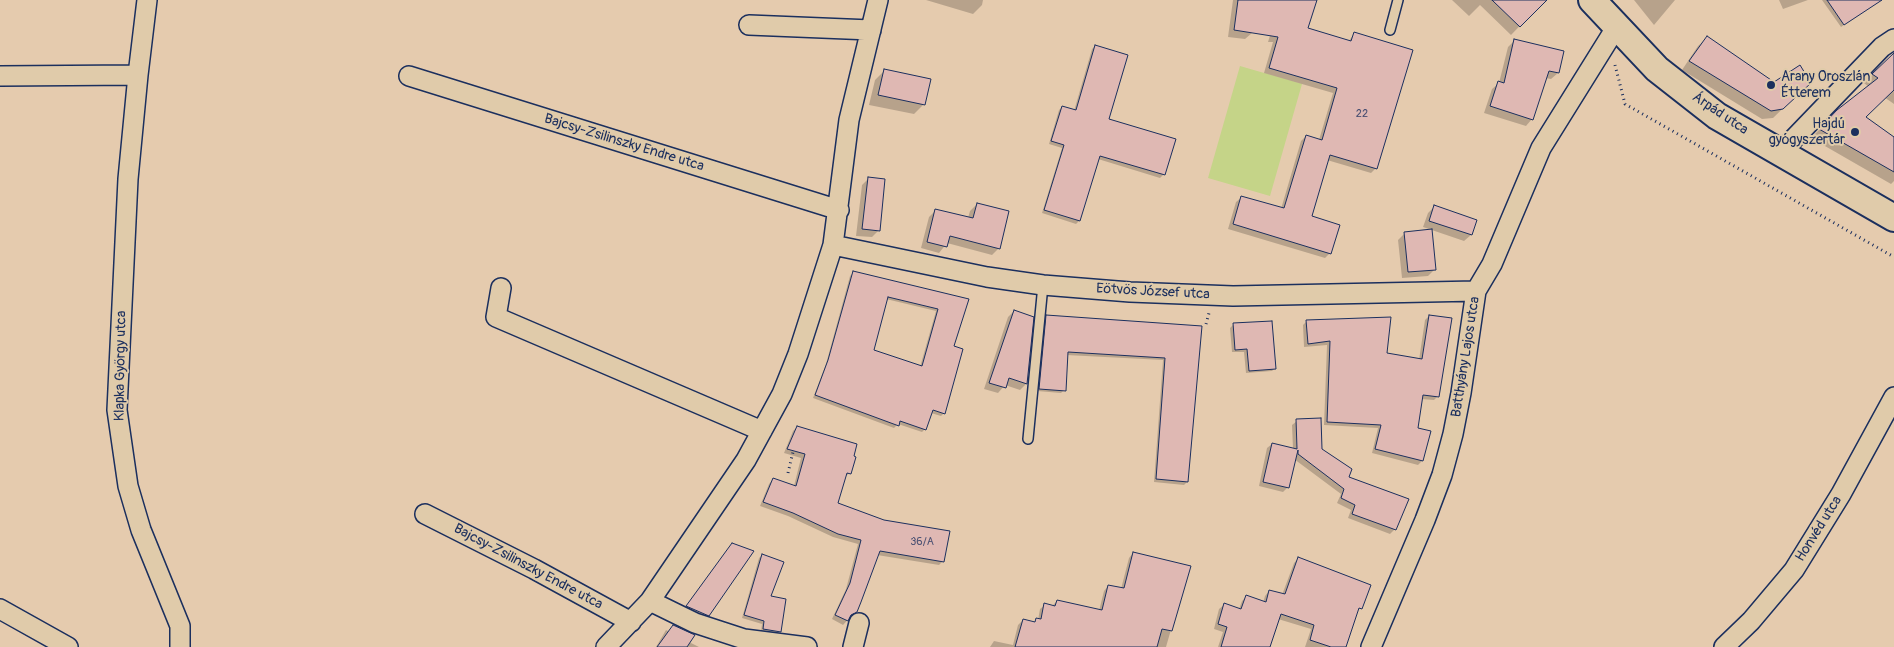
<!DOCTYPE html>
<html>
<head>
<meta charset="utf-8">
<style>
  body { margin:0 }
  canvas { display:block; background:#e5cbae }
</style>
</head>
<body>
<canvas width="1894" height="647"></canvas>
<script>
const c = document.querySelector('canvas').getContext('2d');
c.lineJoin = 'round';
function paint(path, color) {
  c.fillStyle = color;
  c.fill(path, 'evenodd');
}
function poly(rows) {
  const path = new Path2D();
  for (const r of rows) {
    path.moveTo(r[0], r[1]);
    for (let i = 2; i < r.length; i += 2) path.lineTo(r[i], r[i + 1]);
  }
  return path;
}
function trace(path, color, width, dash) {
  c.strokeStyle = color;
  c.lineWidth = width;
  c.lineCap = dash ? 'butt' : 'round';
  c.setLineDash(dash || []);
  c.stroke(path);
}
function write(font, color, halo, rows, align = 'center') {
  c.font = font + ' Pangolin,sans-serif';
  c.lineWidth = 4;
  c.setLineDash([]);
  c.textBaseline = 'middle';
  c.strokeStyle = halo;
  c.fillStyle = color;
  for (const [text, x, y, turn = 0] of rows) {
    c.save();
    c.translate(x, y);
    c.rotate((+turn || 0) * Math.PI / 180);
    c.textAlign = isNaN(turn) ? turn : align;
    if (halo) c.strokeText(text, 0, 0);
    c.fillText(text, 0, 0);
    c.restore();
  }
}
const green = poly([
  [1240,66,1302,84,1270,196,1208,178]
]);
const shadow = poly([
  [926,0,983,0,982,5,973,14],
  [1233,0,1255,0,1252,33,1245,39,1228,37],
  [1281,0,1315,0,1307,29,1348,42,1354,34,1376,168,1371,173,1327,160,1311,217,1330,253,1325,258,1228,229,1236,202,1242,197,1281,209,1301,141,1306,136,1319,140,1333,93,1264,73,1273,42,1268,42],
  [1452,0,1545,0,1511,35,1480,5,1469,16],
  [1634,0,1675,0,1654,25],
  [1779,0,1808,0,1783,9],
  [1822,0,1875,0,1874,5,1841,27],
  [1707,38,1774,83,1801,91,1773,118,1762,119,1682,70,1698,46],
  [1514,41,1558,73,1551,79,1545,78,1532,119,1526,126,1484,113,1492,89,1499,83,1508,47],
  [1095,46,1107,120,1174,140,1163,175,1160,178,1098,159,1079,221,1076,224,1042,213,1062,148,1049,144,1059,110,1062,107,1074,111,1092,49],
  [1894,54,1894,104,1884,97,1864,117,1894,138,1894,181,1891,184,1811,138,1838,111,1869,87,1864,83],
  [885,70,924,104,914,114,869,105,875,80],
  [869,178,878,231,872,237,856,236,862,185],
  [977,204,999,248,992,255,947,243,939,253,921,248,929,217,936,210,968,218,970,211],
  [1434,207,1475,221,1471,235,1464,241,1423,227,1428,213],
  [1405,233,1435,269,1428,276,1402,278,1398,240],
  [853,273,968,300,953,347,944,413,941,416,931,413,925,429,922,432,898,424,894,428,813,398,826,364,850,276],
  [886,299,936,311,920,367,872,351],
  [1014,311,1032,318,1026,384,1020,390,1005,385,998,393,984,389,1008,317],
  [1429,316,1438,396,1434,400,1421,399,1417,429,1429,432,1422,461,1418,465,1372,453,1378,428,1324,425,1327,345,1304,347,1303,325,1307,321,1386,354,1419,360,1425,320],
  [1047,317,1201,327,1187,482,1184,485,1154,482,1163,360,1066,355,1064,390,1061,393,1037,391,1044,320],
  [1233,325,1275,368,1272,371,1246,373,1244,352,1232,352,1230,328],
  [1297,421,1347,478,1407,500,1394,530,1390,534,1348,518,1351,510,1337,503,1341,494,1294,459,1288,487,1283,492,1259,486,1267,448,1272,444,1293,449,1292,425],
  [797,427,850,473,844,477,836,504,943,561,939,565,877,555,856,611,843,625,832,619,846,589,858,544,833,537,788,516,760,506,769,484,773,479,794,486,801,458,784,453,793,431],
  [729,547,708,615,705,618,684,609],
  [1133,553,1189,567,1166,647,990,647,994,641,1013,645,1018,625,1023,620,1033,623,1038,620,1040,609,1045,605,1052,606,1057,601,1099,611,1104,591,1108,586,1121,589,1129,558],
  [762,555,770,597,780,631,777,634,761,632,762,624,742,618,759,558],
  [1298,559,1360,608,1356,613,1345,647,1305,647,1311,629,1278,619,1269,647,1218,647,1223,632,1214,629,1219,609,1224,605,1239,609,1242,601,1246,597,1263,603,1265,596,1269,591,1282,595,1294,563],
  [666,630,689,642,699,647,656,647]
]);
const building = poly([
  [1238,0,1317,0,1308,28,1351,41,1354,32,1413,50,1377,169,1330,155,1312,216,1340,225,1331,254,1233,224,1241,196,1284,208,1306,135,1322,140,1337,88,1269,68,1278,37,1234,30,1238,0],
  [1492,0,1547,0,1520,27,1492,0],
  [1827,0,1882,0,1844,25,1827,0],
  [1707,36,1774,82,1800,65,1811,83,1783,109,1771,111,1689,61,1707,36],
  [1514,39,1564,51,1559,73,1549,71,1533,120,1490,106,1498,81,1504,83,1514,39],
  [1095,45,1128,55,1109,119,1176,139,1165,175,1100,156,1080,221,1044,210,1064,145,1051,141,1062,106,1076,110,1095,45],
  [1894,53,1894,90,1866,117,1894,137,1894,172,1819,129,1837,110,1878,78,1872,74,1894,53],
  [884,69,931,79,925,105,878,95,884,69],
  [868,177,885,179,880,231,862,229,868,177],
  [977,203,1009,211,1000,249,950,236,947,247,927,242,935,209,973,218,977,203],
  [1434,205,1477,220,1472,235,1429,221,1434,205],
  [1432,229,1436,270,1408,272,1404,232,1432,229],
  [853,271,969,299,954,346,963,349,945,414,933,410,926,430,900,421,899,426,815,395,828,360,853,271],
  [888,297,938,309,922,366,874,350,888,297],
  [1014,310,1034,317,1027,384,1009,378,1006,388,989,383,1014,310],
  [1046,315,1202,326,1188,482,1156,479,1165,358,1068,352,1066,391,1039,389,1046,315],
  [1429,315,1452,318,1439,397,1423,395,1418,428,1431,431,1423,461,1375,449,1381,425,1327,422,1330,341,1308,344,1306,320,1391,317,1387,353,1422,359,1429,315],
  [1272,321,1276,369,1249,371,1247,349,1235,350,1233,323,1272,321],
  [1321,418,1322,449,1352,469,1349,477,1409,499,1396,530,1352,514,1355,505,1341,498,1344,489,1298,454,1298,450,1289,488,1263,482,1272,443,1297,449,1296,419,1321,418],
  [797,426,857,444,854,456,856,457,851,474,847,473,838,503,884,520,950,531,944,562,880,551,861,602,857,612,851,615,848,621,835,615,850,583,861,540,838,534,793,513,763,502,773,478,796,486,805,454,787,449,797,426],
  [732,543,754,551,709,616,686,606,732,543],
  [1133,552,1191,566,1172,631,1162,629,1157,647,1015,647,1023,619,1035,622,1036,618,1041,619,1044,603,1055,606,1057,600,1102,610,1108,585,1124,588,1133,552],
  [762,554,784,562,771,596,786,599,781,632,763,629,764,621,744,615,762,554],
  [1298,557,1371,585,1362,609,1359,608,1346,647,1331,647,1310,640,1314,625,1281,614,1270,647,1221,647,1227,627,1218,624,1224,603,1241,609,1246,595,1266,602,1269,590,1285,594,1298,557],
  [673,625,695,635,687,647,657,647,673,625]
]);
const path = poly([
  [1615,65,1625,104,1894,257],
  [1206,324,1209,313],
  [788,473,793,452]
]);
const lane = poly([
  [1390,30,1398,0],
  [1028,439,1043,285]
]);
const street = poly([
  [147,0,138,75,128,179,117,410,128,486,141,530,180,626,180,647],
  [749,25,871,30],
  [0,76,138,75],
  [409,76,839,210],
  [1780,153,1882,47,1894,39],
  [833,245,987,277,1043,285,1130,292,1233,296,1476,291],
  [501,288,496,317,762,431],
  [425,514,534,569,631,622],
  [650,601,695,623,744,639,807,647],
  [0,609,68,647],
  [606,647,650,601,746,460,782,394,798,354,833,245,849,120,878,0],
  [853,647,859,623],
  [1371,647,1425,520,1442,475,1453,434,1461,393,1476,291,1492,264,1541,148,1617,26],
  [1724,647,1751,621,1794,570,1841,494,1894,397]
]);
const secondary = poly([
  [1592,0,1657,69,1717,116,1894,218]
]);
const markers = [
  [1771,85,5,"#1b2f5e"],
  [1855,132,5,"#1b2f5e"]
];
const numberNames = [
  ["22",1362,114],
  ["36/A",922,542]
];
const poiNames = [
  ["Arany Oroszlán",1781,77],
  ["Étterem",1781,93],
  ["Hajdú",1845,124,"right"],
  ["gyógyszertár",1845,140,"right"]
];
const streetNames = [
  ["Árpád utca",1720,114,34],
  ["Bajcsy-Zsilinszky Endre utca",624,143,17],
  ["Eötvös József utca",1153,292,3],
  ["Batthyány Lajos utca",1466,357,-81],
  ["Klapka György utca",121,366,-89],
  ["Honvéd utca",1819,529,-58],
  ["Bajcsy-Zsilinszky Endre utca",528,567,28]
];
paint(green, '#c5d488');
paint(shadow, '#0003');
paint(building, '#dfb8b3');
trace(building, '#1b2f5e', 1);
trace(lane, '#1b2f5e', 12);
trace(street, '#1b2f5e', 22);
trace(secondary, '#1b2f5e', 30);
trace(path, '#1b2f5e', 3, [1, 4]);
trace(lane, '#e0cbaa', 9);
trace(street, '#e0cbaa', 19);
trace(secondary, '#e0cbaa', 26);
for (const [x, y, r, color] of markers) {
  const dot = new Path2D();
  dot.arc(x, y, r, 0, 2 * Math.PI);
  c.fillStyle = color;
  c.fill(dot);
  trace(dot, '#e0cbaa', 2);
}
write('11px', '#4c5173', null, numberNames);
write('14px', '#1b2f5e', '#e0cbaa', poiNames, 'left');
write('14px', '#1b2f5e', '#e0cbaa', streetNames);
</script>
</body>
</html>
